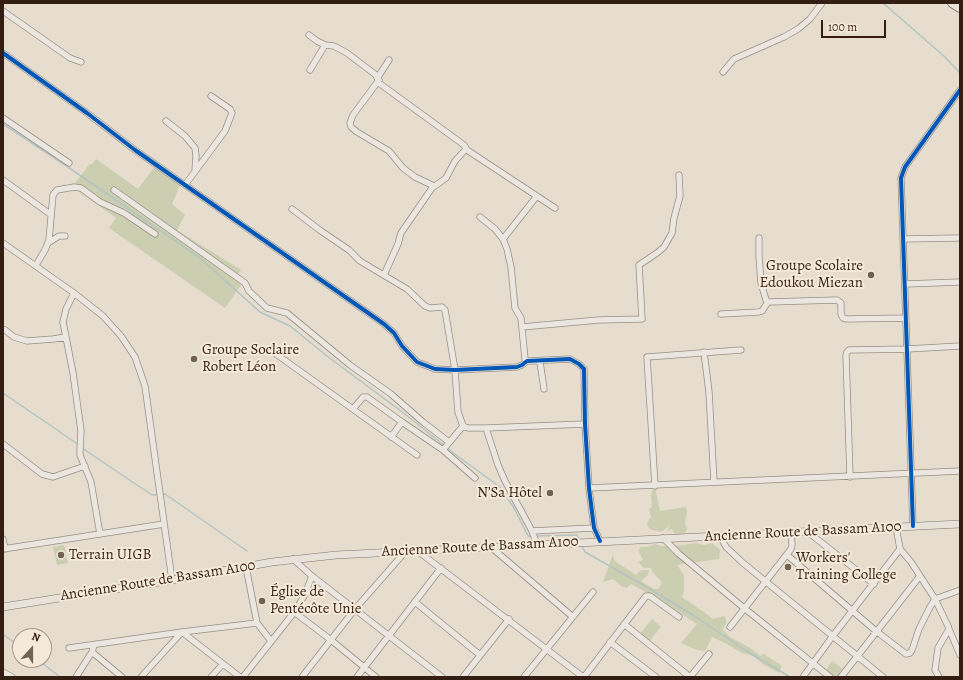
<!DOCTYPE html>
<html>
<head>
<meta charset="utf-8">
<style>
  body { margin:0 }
  #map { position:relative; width:963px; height:680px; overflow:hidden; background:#e6ddcf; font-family:Alegreya,serif }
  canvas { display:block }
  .frame { position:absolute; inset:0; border:4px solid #341e13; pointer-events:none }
  .north { position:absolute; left:12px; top:628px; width:40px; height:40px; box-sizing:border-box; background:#f5ead9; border:1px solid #a8988a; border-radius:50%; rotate:21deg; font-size:11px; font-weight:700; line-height:16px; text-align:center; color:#341e13 }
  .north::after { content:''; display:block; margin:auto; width:14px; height:18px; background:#726155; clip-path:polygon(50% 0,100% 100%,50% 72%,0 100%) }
  .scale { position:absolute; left:821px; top:20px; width:65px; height:18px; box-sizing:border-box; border:2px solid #341e13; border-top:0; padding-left:5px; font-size:12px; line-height:14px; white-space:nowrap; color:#341e13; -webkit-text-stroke:3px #f5ead9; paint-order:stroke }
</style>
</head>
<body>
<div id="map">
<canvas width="963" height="680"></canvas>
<div class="frame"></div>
<div class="north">N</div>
<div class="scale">100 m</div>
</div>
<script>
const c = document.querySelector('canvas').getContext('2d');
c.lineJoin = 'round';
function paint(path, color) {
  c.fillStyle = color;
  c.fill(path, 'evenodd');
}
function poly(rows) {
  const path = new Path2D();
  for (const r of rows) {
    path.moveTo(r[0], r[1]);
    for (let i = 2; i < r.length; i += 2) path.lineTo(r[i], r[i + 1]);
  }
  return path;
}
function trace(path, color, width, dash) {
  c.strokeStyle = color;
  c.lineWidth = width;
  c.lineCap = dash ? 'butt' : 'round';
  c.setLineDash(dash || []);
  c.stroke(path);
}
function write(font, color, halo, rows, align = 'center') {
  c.font = font + ' Alegreya,serif';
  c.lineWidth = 4;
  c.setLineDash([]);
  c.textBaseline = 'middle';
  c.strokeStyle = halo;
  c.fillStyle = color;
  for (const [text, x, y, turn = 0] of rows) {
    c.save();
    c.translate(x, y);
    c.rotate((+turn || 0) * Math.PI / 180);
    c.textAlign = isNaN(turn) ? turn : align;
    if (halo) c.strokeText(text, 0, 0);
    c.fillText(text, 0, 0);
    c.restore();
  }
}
const green = poly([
  [96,159,138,189,155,166,180,185,172,204,185,215,177,230,241,270,235,279,241,285,225,308,109,228,116,218,72,187,89,165,92,164],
  [655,488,660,511,686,507,687,512,685,523,687,529,685,533,675,535,672,529,668,531,670,520,668,527,661,532,650,529,647,525,649,519,651,518,649,509,652,507,651,495,653,489],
  [697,543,704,545,712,543,720,550,719,559,677,565,684,575,684,591,682,597,704,612,712,618,712,619,724,616,726,619,726,624,722,629,730,637,752,649,760,656,764,654,782,666,779,673,763,664,753,656,742,653,727,644,712,637,705,651,697,650,681,643,697,624,653,596,631,584,627,588,621,586,613,579,603,582,613,554,614,560,619,564,624,567,636,575,641,570,649,570,648,575,641,581,654,589,658,589,662,583,658,578,653,573,651,568,644,568,638,562,643,560,638,550,641,547,647,547,655,544,661,546,675,546],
  [64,545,68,563,57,565,53,547],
  [652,619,661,627,648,643,639,635],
  [832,661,846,671,841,677,834,677,826,671]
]);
const stream = poly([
  [883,3,945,57,960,73],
  [3,124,65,165,200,258,260,312,290,326,327,356,405,414,452,452,500,487,514,508,528,536,531,536],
  [3,393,79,445],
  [82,448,152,495,165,494,247,551],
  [535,536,577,535,580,540],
  [582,546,585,552,638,582,693,615,745,650,790,677],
  [3,634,20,647],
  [38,660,60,677]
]);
const minor = poly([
  [3,11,70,58,81,62],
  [309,35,317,41,325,45,334,46,347,53,376,75,379,83,383,86,464,145,467,150,555,208],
  [3,53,87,113,135,150,384,324,394,333,402,346,417,362,435,369,455,370,517,367,522,365,527,361,570,359,579,364,584,369,585,424,589,488,594,528,600,541],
  [310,70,325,45],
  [723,72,734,59,784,37,798,29,810,19,822,3],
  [378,77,389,60],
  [379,80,353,115,350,123,351,127,357,132,389,151,403,168,415,177,434,186],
  [3,118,69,163],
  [166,121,185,136,195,148,196,156,195,171],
  [3,180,50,214],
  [185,185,225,131,232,113,230,109,211,96],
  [114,190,245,283,249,291,267,308,287,313,350,365,391,394,423,422,449,442],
  [292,209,321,231,349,250,360,261,407,289,425,306,430,308,442,307,445,310,455,370,458,412,463,426,468,428,486,428,585,424],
  [480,217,495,229,503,239,507,249,511,267,515,308,521,318,525,359,527,361],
  [759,238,759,256,761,283,766,300,768,302],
  [503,239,537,196],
  [903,239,960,238],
  [3,243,74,293,103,316,121,336,135,357,145,386,172,580],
  [48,243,59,236,65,236],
  [36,265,45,250,49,240,53,195,57,190,74,187,81,188,100,202,124,213,155,234],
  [384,275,398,244,401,233,432,188,446,178,455,161,466,149],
  [905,284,960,282],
  [74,293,66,309,63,322,73,373,81,431,80,449,80,455,91,482,100,534],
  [768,302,837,300,841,303,841,314,843,318,846,319,906,318],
  [721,314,759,312,762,311,768,302],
  [522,327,598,320,642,319,639,265,657,253,664,247,672,233,674,218,680,196,679,175],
  [5,330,14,337,27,341,53,339,66,337],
  [704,352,709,392,714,482],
  [276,354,417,455],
  [540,362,544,389],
  [353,409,363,397,367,397,402,422],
  [486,428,498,465,505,481,532,531,537,545],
  [391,437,402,422,443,450,475,478],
  [3,444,42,474,53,477,85,466],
  [443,450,463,426],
  [850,477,846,355,847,352,849,350,907,349,960,346],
  [655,486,647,357,741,350],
  [589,488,960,471],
  [913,526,901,178,905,167,960,90],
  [896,527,900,549,911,562,935,599,948,626,949,629,938,648,935,670,939,677],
  [532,531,594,528],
  [808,532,874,584],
  [720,536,726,547,743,563,883,677],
  [663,538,679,554,744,608,830,677],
  [3,539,5,549],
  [492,548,573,617],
  [3,549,164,524],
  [419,552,583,677],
  [787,555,876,631,906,654,910,653,912,650,919,629,930,607,935,599,960,590],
  [293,559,312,576,442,677],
  [246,567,257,623,271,641],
  [415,602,480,655],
  [294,612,331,640,376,677],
  [624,624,690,677],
  [730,627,791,549,792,545,791,533],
  [949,629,960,655],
  [610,642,656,677],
  [94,645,92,652,122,677],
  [69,648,182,632,257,623],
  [3,672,12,677],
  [76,677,92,652],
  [141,677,182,632,240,677],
  [211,677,223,664],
  [243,677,296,610,305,594,312,576],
  [302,677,355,609,405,552],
  [357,677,441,568],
  [463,677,509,619],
  [524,677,593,592],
  [584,677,646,596,650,596,679,617],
  [690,677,709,654],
  [803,677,832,637,900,549],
  [841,677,920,576]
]);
const major = poly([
  [3,607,172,580,272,562,336,555,960,524]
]);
const highway = poly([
  [952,3,960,8]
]);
const cycleway = poly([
  [3,53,87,113,135,150,384,324,394,333,402,346,417,362,435,369,455,370,517,367,522,365,527,361,570,359,579,364,584,369,585,424,589,488,594,528,600,541],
  [913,526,901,178,905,167,960,90]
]);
const markers = [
  [871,275,4,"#726155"],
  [194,359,4,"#726155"],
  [550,493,4,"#726155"],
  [61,555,4,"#726155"],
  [788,567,4,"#726155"],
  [262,601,4,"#726155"]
];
const poiNames = [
  ["Groupe Scolaire",863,266,"right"],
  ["Edoukou Miezan",863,283,"right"],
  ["Groupe Soclaire",202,350],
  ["Robert Léon",202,367],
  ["N’Sa Hôtel",542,493,"right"],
  ["Terrain UIGB",69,555],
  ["Workers'",796,558],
  ["Training College",796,575],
  ["Église de",270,592],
  ["Pentécôte Unie",270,609]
];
const streetNames = [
  ["Ancienne Route de Bassam A100",803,532,-3],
  ["Ancienne Route de Bassam A100",480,547,-3],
  ["Ancienne Route de Bassam A100",158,581,-9]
];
paint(green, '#cbceb1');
trace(stream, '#b3c4c2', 1.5);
trace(minor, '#988f86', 7);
trace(major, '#7e766e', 8);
trace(highway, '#7e766e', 10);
trace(minor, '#ebe6df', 5.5);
trace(major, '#e8e2da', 7);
trace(highway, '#e8e2da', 8);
trace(cycleway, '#0057b8', 4);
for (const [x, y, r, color] of markers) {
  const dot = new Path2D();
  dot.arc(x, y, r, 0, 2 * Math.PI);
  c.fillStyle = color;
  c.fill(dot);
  trace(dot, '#f5ead9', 1.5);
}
write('15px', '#341e13', '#f5ead9', poiNames, 'left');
write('15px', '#341e13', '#f5ead9', streetNames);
</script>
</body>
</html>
